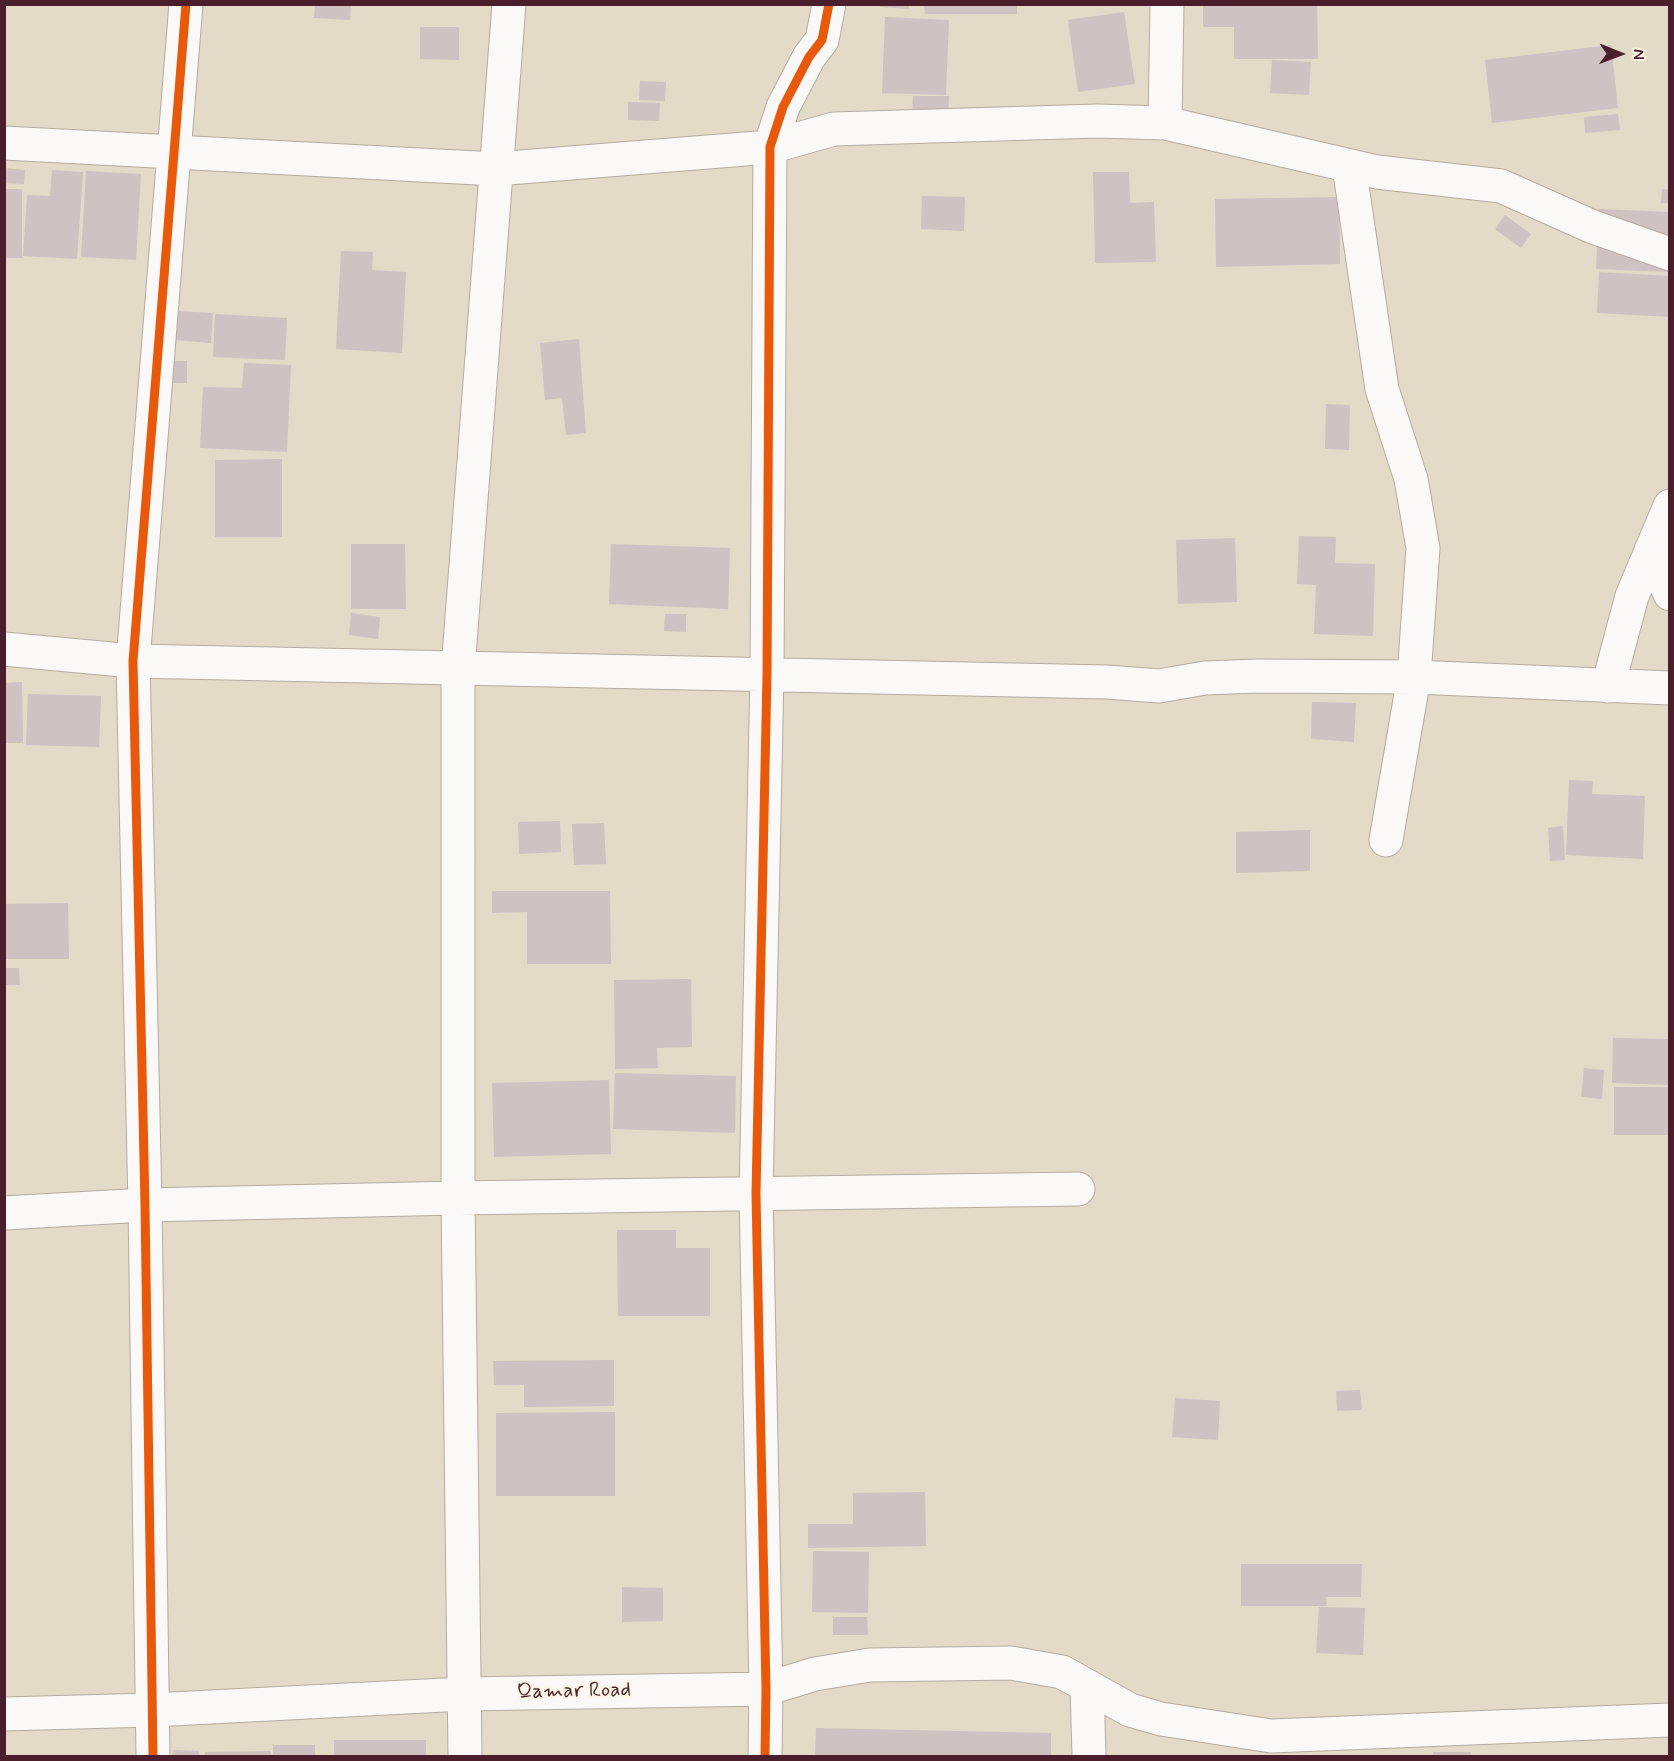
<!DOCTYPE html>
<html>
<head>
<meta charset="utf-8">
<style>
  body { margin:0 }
  #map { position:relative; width:1674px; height:1761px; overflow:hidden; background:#e3dac7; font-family:Mynerve,sans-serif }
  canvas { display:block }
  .frame { position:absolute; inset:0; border:6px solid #4a1f2b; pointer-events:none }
  .north { position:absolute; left:1590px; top:24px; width:60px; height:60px; -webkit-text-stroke:4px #fcf5e5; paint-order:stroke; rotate:91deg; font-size:16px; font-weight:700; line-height:24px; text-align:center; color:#4a1f2b }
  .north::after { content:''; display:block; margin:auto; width:21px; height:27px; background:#4a1f2b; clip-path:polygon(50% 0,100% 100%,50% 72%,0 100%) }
</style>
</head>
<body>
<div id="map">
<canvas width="1674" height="1761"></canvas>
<div class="frame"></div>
<div class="north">N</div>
</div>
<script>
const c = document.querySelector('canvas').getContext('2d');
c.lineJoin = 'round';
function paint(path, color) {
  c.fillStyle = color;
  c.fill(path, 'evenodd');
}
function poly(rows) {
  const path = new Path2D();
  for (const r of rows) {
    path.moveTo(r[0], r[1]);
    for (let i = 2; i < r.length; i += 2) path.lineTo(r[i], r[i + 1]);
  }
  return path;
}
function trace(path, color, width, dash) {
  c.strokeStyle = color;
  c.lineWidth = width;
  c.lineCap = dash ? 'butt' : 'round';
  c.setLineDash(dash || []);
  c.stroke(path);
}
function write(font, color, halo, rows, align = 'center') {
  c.font = font + ' Mynerve,sans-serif';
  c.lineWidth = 4.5;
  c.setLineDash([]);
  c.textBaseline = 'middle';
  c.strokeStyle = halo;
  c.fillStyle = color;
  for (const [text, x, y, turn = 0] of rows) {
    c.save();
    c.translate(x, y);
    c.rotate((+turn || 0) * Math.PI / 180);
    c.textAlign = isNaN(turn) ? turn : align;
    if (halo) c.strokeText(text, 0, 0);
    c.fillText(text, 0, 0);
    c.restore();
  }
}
const building = poly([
  [315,4,351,4,350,20,314,18],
  [880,4,909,4,909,9,880,7],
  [924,4,1017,4,1017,14,925,14],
  [1203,4,1317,4,1318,59,1234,59,1234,27,1203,27],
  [1124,12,1135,84,1078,92,1068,20],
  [885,17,949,20,946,95,882,93],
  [420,27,459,27,459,60,420,59],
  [1611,45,1618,108,1492,123,1485,60],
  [1272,60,1311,62,1309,95,1270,93],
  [640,81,666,82,665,101,639,100],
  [913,96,949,96,948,118,912,118],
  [628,102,660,103,659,121,628,120],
  [1618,114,1620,130,1585,133,1584,117],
  [4,168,25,170,24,184,4,183],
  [52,170,83,172,77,259,23,256,27,195,50,196],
  [86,171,141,174,136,260,81,257],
  [1093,172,1129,172,1130,203,1154,202,1156,262,1095,263],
  [4,189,22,189,22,258,4,258],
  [1662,189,1670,190,1670,203,1661,203],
  [922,196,965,197,964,231,921,229],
  [1339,197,1340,264,1216,267,1215,199],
  [1599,209,1670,212,1670,272,1596,269],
  [1505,215,1531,234,1521,248,1495,229],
  [341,251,373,252,372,270,406,272,402,353,336,349],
  [1599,272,1670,276,1670,317,1597,313],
  [177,311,213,313,211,343,175,340],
  [215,314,287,318,285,360,213,357],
  [579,339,586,433,566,435,562,398,545,400,540,343],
  [170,361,187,361,187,383,170,383],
  [244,363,291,365,287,452,200,448,203,387,242,388],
  [1326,404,1350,405,1349,450,1325,449],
  [282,459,282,537,215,537,215,460],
  [1299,536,1336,537,1335,563,1375,564,1373,636,1314,634,1316,585,1297,584],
  [1235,538,1237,602,1178,604,1176,540],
  [351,544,405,544,406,609,351,609],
  [611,544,730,548,728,609,609,604],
  [351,613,380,617,378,639,349,635],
  [665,614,686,614,686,632,664,631],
  [22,682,23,743,4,743,4,683],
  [28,694,101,696,99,747,26,745],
  [1312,702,1356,703,1354,742,1311,739],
  [1569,780,1593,781,1592,794,1645,796,1643,859,1566,855],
  [560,821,561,852,519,854,518,822],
  [604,823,606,864,574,865,572,824],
  [1563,826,1565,860,1550,861,1548,828],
  [1310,830,1310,871,1236,873,1236,832],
  [492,891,610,891,611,964,527,964,527,912,492,913],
  [68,903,69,959,4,959,4,904],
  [4,968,19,968,20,985,4,985],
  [691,979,692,1047,657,1048,658,1068,615,1069,614,980],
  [1613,1038,1670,1039,1670,1085,1612,1083],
  [1584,1068,1604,1070,1602,1099,1581,1097],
  [615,1073,736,1076,735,1133,613,1129],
  [609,1080,611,1154,494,1157,492,1083],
  [1614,1087,1669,1087,1670,1135,1614,1135],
  [617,1230,676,1230,676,1248,710,1248,710,1316,618,1316],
  [614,1360,614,1406,524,1407,524,1385,494,1385,493,1361],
  [1360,1390,1362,1410,1337,1411,1336,1391],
  [1175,1398,1220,1401,1218,1440,1172,1437],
  [615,1412,615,1496,496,1496,496,1413],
  [925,1492,926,1546,808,1548,808,1524,853,1524,853,1493],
  [813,1551,869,1552,868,1613,812,1612],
  [1241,1564,1362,1564,1361,1597,1326,1597,1327,1606,1241,1606],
  [622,1587,663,1588,663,1621,622,1622],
  [1319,1607,1365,1608,1363,1655,1316,1653],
  [833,1617,867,1617,868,1635,833,1635],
  [816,1728,1051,1733,1051,1756,815,1756],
  [334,1740,426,1740,426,1756,334,1756],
  [273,1745,315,1745,315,1756,273,1756],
  [173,1750,199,1751,199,1756,173,1756],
  [271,1751,271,1756,205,1756,205,1752],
  [1433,1752,1471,1752,1471,1756,1433,1756]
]);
const street = poly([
  [1165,123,1167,4],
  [4,143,496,169,770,147,834,129,1098,121,1165,123,1377,172,1501,186,1593,227,1670,254],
  [1349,166,1382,389,1411,479,1423,548,1414,677,1386,840],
  [1651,550,1670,594],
  [4,649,133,661,1107,682,1159,686,1205,678,1258,676,1414,677,1670,688],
  [1608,686,1632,596,1670,506],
  [4,1213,145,1205,458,1198,1078,1189],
  [1087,1686,1089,1756],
  [4,1714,152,1710,464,1694,766,1689,815,1674,870,1665,1011,1663,1062,1672,1130,1710,1161,1719,1271,1736,1670,1720],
  [153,1756,145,1205,133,661,186,4],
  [465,1756,458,1198,458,669,509,4],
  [765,1756,766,1689,756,1194,767,674,770,147,783,107,809,57,822,40,829,4]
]);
const cycleway = poly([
  [153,1756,145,1205,133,661,186,4],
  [765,1756,766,1689,756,1194,767,674,770,147,783,107,809,57,822,40,829,4]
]);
const streetNames = [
  ["Qamar Road",574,1692,-1]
];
paint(building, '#cec2c3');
trace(street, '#b5aba0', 35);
trace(street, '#fbf9f7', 33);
trace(cycleway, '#e8590c', 9);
write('21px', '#4a1f2b', '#fcf5e5', streetNames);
</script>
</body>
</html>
